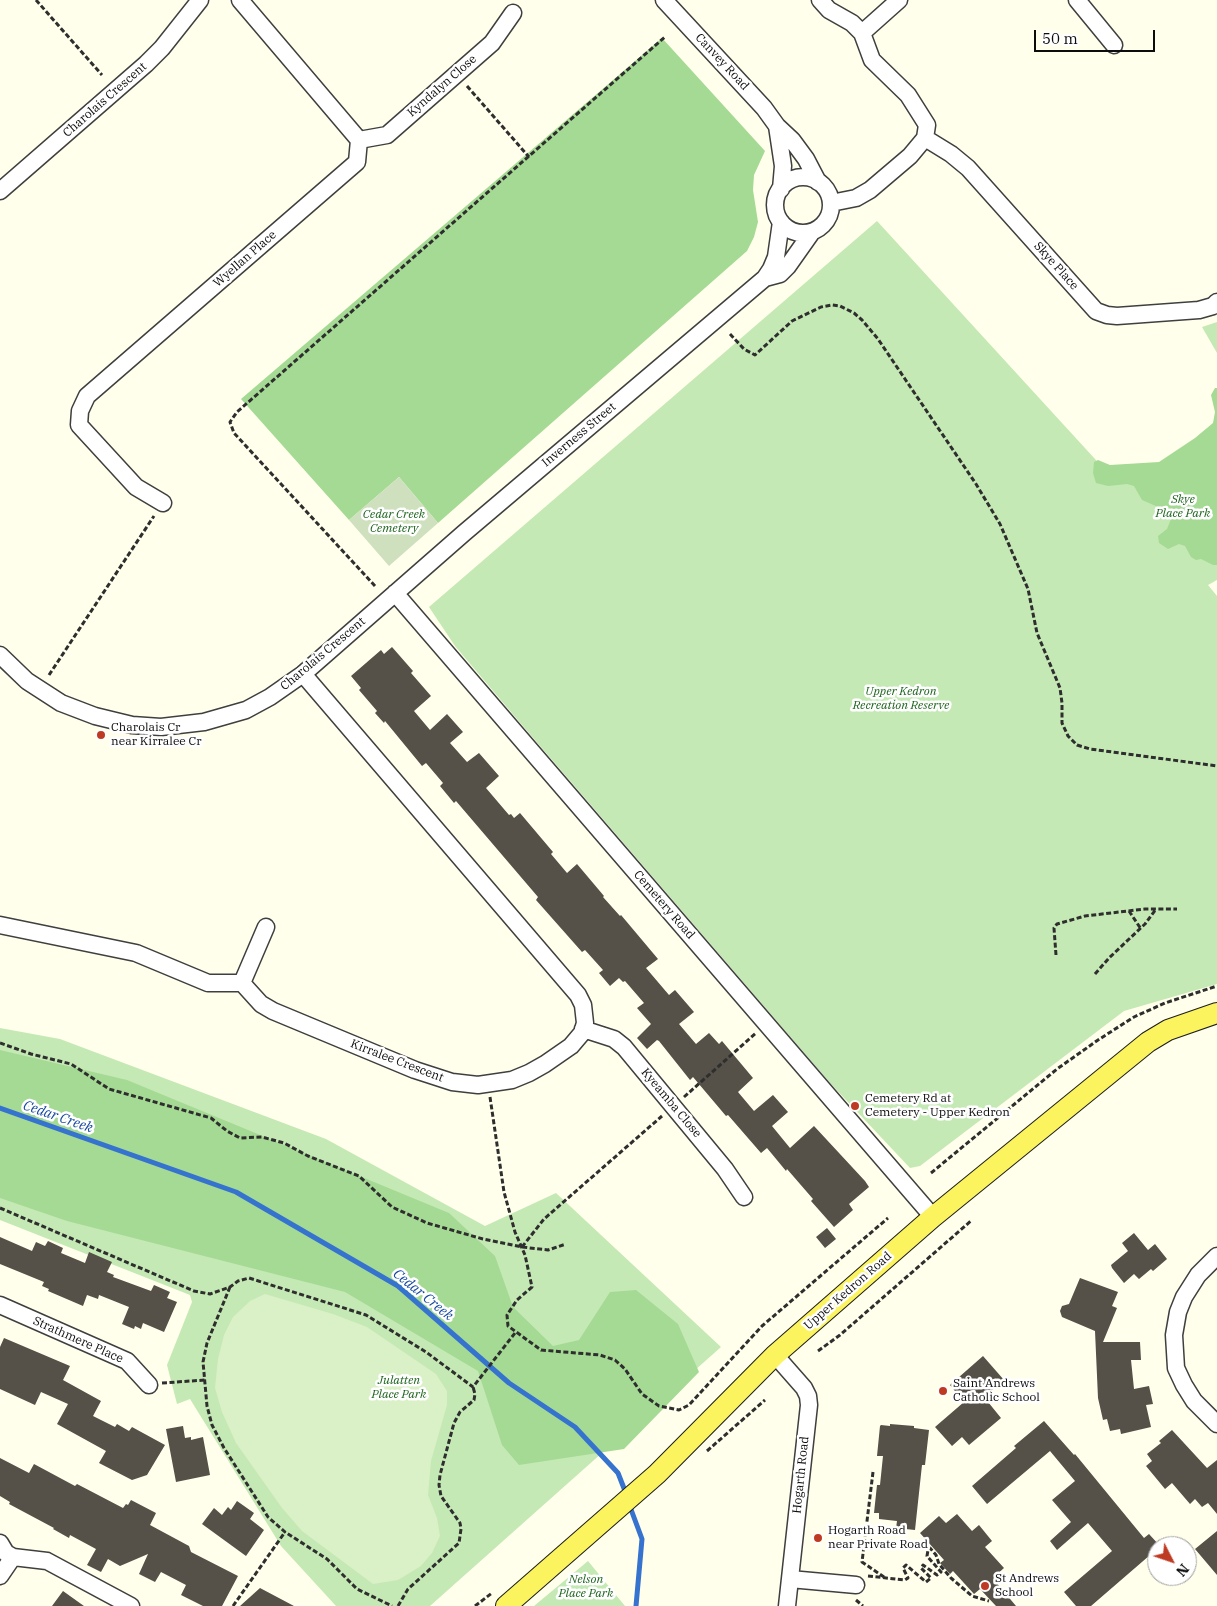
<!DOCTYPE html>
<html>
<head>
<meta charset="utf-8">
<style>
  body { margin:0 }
  #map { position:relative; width:1217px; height:1606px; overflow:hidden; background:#ffffeb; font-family:"IBM Plex Serif",serif }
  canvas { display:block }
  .north { position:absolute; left:1147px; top:1536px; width:50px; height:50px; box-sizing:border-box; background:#fff; border:1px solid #9e9e9e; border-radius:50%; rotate:131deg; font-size:14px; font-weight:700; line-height:20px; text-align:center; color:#0c0c0c }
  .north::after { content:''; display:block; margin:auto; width:18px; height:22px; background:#be3a22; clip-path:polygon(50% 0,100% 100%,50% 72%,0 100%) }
  .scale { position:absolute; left:1034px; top:30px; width:121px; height:22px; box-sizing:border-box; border:2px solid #0c0c0c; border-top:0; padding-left:6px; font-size:15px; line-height:18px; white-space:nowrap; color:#0c0c0c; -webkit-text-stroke:4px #fff; paint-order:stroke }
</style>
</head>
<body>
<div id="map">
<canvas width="1217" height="1606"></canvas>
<div class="north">N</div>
<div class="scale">50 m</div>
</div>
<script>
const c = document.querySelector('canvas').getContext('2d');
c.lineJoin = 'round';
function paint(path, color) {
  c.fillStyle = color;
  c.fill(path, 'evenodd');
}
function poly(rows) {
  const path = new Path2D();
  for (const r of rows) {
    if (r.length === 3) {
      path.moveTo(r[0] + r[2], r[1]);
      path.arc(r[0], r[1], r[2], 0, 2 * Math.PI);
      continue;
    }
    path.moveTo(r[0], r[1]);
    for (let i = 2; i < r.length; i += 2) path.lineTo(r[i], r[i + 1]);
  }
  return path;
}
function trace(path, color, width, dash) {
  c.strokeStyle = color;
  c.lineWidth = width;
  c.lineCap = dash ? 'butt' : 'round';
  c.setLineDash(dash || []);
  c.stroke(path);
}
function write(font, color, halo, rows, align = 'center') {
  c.font = font + ' "IBM Plex Serif",serif';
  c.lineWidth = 5;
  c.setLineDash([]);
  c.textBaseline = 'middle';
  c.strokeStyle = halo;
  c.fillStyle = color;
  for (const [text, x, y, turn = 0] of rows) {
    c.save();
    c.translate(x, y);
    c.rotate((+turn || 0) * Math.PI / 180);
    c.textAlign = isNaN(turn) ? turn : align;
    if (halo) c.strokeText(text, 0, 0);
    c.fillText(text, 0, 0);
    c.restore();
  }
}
const green = poly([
  [877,221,1106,471,1177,473,1217,438,1217,580,1208,585,1217,596,1217,984,1124,1011,920,1166,910,1168,831,1084,522,725,455,646,429,607],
  [1217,322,1217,353,1202,327],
  [0,1028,60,1039,326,1139,485,1226,556,1193,721,1347,430,1606,336,1606,281,1546,190,1399,177,1404,167,1365,192,1302,190,1295,0,1220],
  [588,1561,625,1606,534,1606]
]);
const forest = poly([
  [662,38,765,151,754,175,753,190,758,222,754,237,747,251,438,523,399,477,349,520,241,399],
  [1215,388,1217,388,1217,565,1213,565,1201,559,1196,560,1191,557,1185,546,1179,544,1168,549,1159,543,1158,536,1167,529,1171,519,1165,510,1142,500,1134,486,1127,484,1108,486,1096,483,1093,473,1094,462,1098,460,1110,465,1159,462,1195,438,1213,423,1215,412,1211,395],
  [0,1050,127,1080,449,1213,495,1256,513,1307,553,1346,579,1340,610,1292,636,1290,678,1324,699,1372,624,1449,519,1465,502,1445,478,1371,345,1292,67,1221,0,1198]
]);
const cemetery = poly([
  [399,477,438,523,389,566,349,520]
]);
const pitch = poly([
  [265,1294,333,1314,367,1327,436,1374,447,1391,447,1405,431,1461,428,1495,437,1518,440,1536,432,1553,421,1566,398,1580,373,1584,302,1531,282,1508,236,1443,222,1412,215,1388,218,1359,224,1335,233,1317,250,1301]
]);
const stream = poly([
  [0,1108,236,1192,398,1286,509,1383,575,1427,618,1473,627,1496],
  [629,1504,642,1539,636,1606]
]);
const building = poly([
  [392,647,413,671,411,673,431,696,414,711,430,730,447,714,463,732,450,743,467,762,479,753,499,776,486,788,509,815,511,814,514,818,520,813,553,852,551,854,567,873,577,864,604,896,603,897,620,916,621,915,658,959,646,968,669,995,675,990,694,1012,679,1024,696,1044,709,1033,719,1044,722,1041,753,1078,738,1092,754,1111,773,1095,788,1112,772,1126,790,1148,814,1126,865,1181,869,1187,849,1204,853,1210,834,1227,811,1201,813,1199,787,1169,786,1171,767,1148,761,1153,728,1115,726,1116,693,1077,690,1080,659,1041,657,1040,647,1049,637,1038,651,1024,637,1008,644,1003,625,981,623,982,619,978,610,986,599,973,603,970,585,950,582,952,536,900,538,897,456,801,454,803,440,786,443,783,426,763,422,766,385,721,384,723,375,713,377,711,359,690,361,688,351,676,381,650,384,654],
  [827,1228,836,1239,825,1248,816,1237],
  [1134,1233,1148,1250,1155,1244,1167,1259,1153,1271,1151,1269,1139,1279,1134,1274,1124,1283,1112,1268,1111,1265,1128,1251,1122,1243],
  [0,1237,32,1251,36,1242,45,1246,48,1241,63,1248,61,1253,85,1263,89,1252,112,1262,107,1272,114,1275,113,1277,151,1291,154,1285,170,1292,167,1298,177,1302,164,1332,143,1323,141,1329,135,1326,134,1329,122,1324,129,1307,99,1295,98,1299,87,1295,83,1306,48,1291,49,1289,42,1286,44,1282,0,1264],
  [1080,1278,1118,1292,1112,1306,1117,1308,1103,1342,1140,1342,1141,1360,1131,1360,1134,1389,1149,1386,1153,1404,1146,1405,1151,1427,1121,1434,1120,1429,1110,1431,1107,1419,1103,1420,1098,1398,1095,1331,1062,1317,1060,1311,1062,1306,1069,1304],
  [4,1338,70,1366,63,1380,101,1401,93,1416,115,1427,117,1424,129,1431,132,1427,165,1445,147,1475,132,1480,99,1463,106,1451,57,1424,68,1404,41,1392,35,1405,0,1389,0,1347],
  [983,1356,1004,1380,984,1397,1001,1418,969,1445,962,1437,952,1446,935,1427,964,1402,950,1385],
  [1044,1421,1074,1455,1075,1454,1144,1538,1149,1534,1160,1546,1157,1546,1157,1549,1091,1606,1076,1606,1064,1592,1112,1551,1088,1523,1057,1550,1050,1541,1071,1522,1052,1500,1075,1481,1050,1451,987,1504,972,1486,1016,1448,1014,1446],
  [890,1424,914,1426,914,1428,929,1430,925,1465,922,1465,915,1530,896,1528,897,1521,879,1519,879,1513,874,1513,877,1485,880,1485,883,1456,877,1456,880,1426,881,1425,890,1426],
  [183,1426,185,1438,191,1437,191,1440,203,1437,210,1475,176,1482,166,1429],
  [1172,1430,1207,1468,1217,1460,1217,1514,1208,1503,1202,1507,1195,1499,1190,1504,1172,1483,1165,1489,1146,1466,1152,1461,1147,1454,1161,1443,1159,1441],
  [0,1458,29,1473,34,1464,75,1486,77,1484,123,1508,126,1504,128,1505,131,1500,156,1513,150,1525,189,1546,191,1552,238,1576,222,1606,203,1606,181,1595,186,1585,161,1572,155,1582,139,1574,148,1554,120,1566,108,1559,101,1572,87,1565,96,1549,70,1535,69,1538,53,1529,54,1528,9,1504,10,1502,0,1496],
  [237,1501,254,1513,250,1519,264,1530,246,1556,202,1524,214,1508,222,1515,228,1507,231,1510],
  [957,1514,972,1531,979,1525,992,1541,985,1547,1004,1568,994,1577,996,1580,995,1581,1016,1606,996,1606,980,1589,974,1594,953,1571,950,1574,940,1563,944,1560,920,1533,939,1516,946,1523],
  [1217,1531,1217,1575,1195,1549],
  [260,1588,294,1606,240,1606],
  [63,1591,84,1606,52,1606]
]);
const path = poly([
  [36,0,102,75],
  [467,86,529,157],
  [730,334,744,349,755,355,792,321,821,307,832,305,840,306,854,313,862,320,878,339,905,379,976,484,1000,524,1028,589,1037,633,1060,688,1062,703,1062,723,1068,736,1077,745,1090,749,1217,766],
  [375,586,234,433,230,422,237,412,666,36],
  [49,675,154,516],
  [1129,911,1141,929],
  [1056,955,1054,928,1057,924,1085,916,1145,909,1177,909],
  [1095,974,1109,958,1145,924,1156,909],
  [0,1043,31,1054,71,1064,109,1089,211,1118,227,1131,240,1138,262,1137,284,1143,308,1156,359,1176,392,1207,427,1223,483,1239,522,1247,548,1250,566,1244],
  [490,1097,504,1192,515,1232,525,1255,532,1287,517,1300,507,1315,508,1326,541,1350,600,1355,615,1360,625,1369,642,1394,659,1406,679,1410,689,1405,762,1326,888,1218],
  [684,1097,756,1033],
  [931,1173,1057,1069,1098,1040,1134,1017,1165,1003,1217,986],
  [0,1208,194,1291,210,1294,230,1287,238,1281,249,1278,366,1315,426,1352,473,1387,515,1333],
  [522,1247,544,1219,662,1116],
  [230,1287,207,1343,203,1362,207,1406,212,1425,224,1448,268,1517,285,1532,327,1559,357,1589,392,1606],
  [818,1351,840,1335,972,1220],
  [162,1383,205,1380],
  [707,1451,765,1400],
  [873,1472,862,1562,884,1577],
  [868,1576,905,1580,908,1578,903,1568,906,1565,926,1582,931,1578,921,1568,923,1565,937,1575,941,1572,927,1556,928,1550,930,1548,936,1555,939,1564,951,1578,972,1596,989,1601],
  [856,1600,863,1606],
  [233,1606,285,1532],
  [398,1606,408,1589,459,1543,461,1529,460,1523,441,1496,439,1485,440,1475,454,1423,460,1412,474,1400,475,1394,473,1387],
  [475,1606,492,1593]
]);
const minor = poly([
  [664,0,764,108,777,126,792,140,806,159,818,182],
  [820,0,829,10,852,23,862,33,872,60,908,95,927,125,925,138,910,156,870,190,856,198,831,203],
  [1077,0,1114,45],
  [862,33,899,0],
  [777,126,783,166,781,189],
  [925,138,951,154,968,168,1096,311,1107,315,1117,316,1199,310,1213,306,1217,302],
  [359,140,387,135,492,43,513,13],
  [803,205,28],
  [0,191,146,64,162,48,200,0],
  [765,278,780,274,788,266,812,232],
  [163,503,136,487,79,425,80,411,87,396,357,162,359,140,240,0],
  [395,593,933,1217],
  [0,655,27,681,61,703,95,716,132,725,161,727,204,722,246,710,270,697,303,674,464,533,765,278,771,269,776,257,781,222],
  [0,925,136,953,208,983,242,983,261,1004,273,1011,415,1070,452,1082,478,1085,512,1080,529,1073,545,1064,571,1046,582,1033,585,1023,583,1005,578,995,303,674],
  [242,983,266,927],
  [583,1029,614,1039,624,1047,725,1169,744,1197],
  [1217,1256,1198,1275,1184,1297,1178,1312,1174,1335,1176,1368,1184,1385,1194,1401,1217,1424],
  [0,1305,127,1361,149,1385],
  [775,1355,804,1388,808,1396,809,1405,787,1606],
  [0,1543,6,1553,13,1557,47,1561,131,1606],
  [0,1576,13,1557],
  [790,1579,856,1585]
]);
const major = poly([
  [506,1606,657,1474,775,1355,933,1217,1148,1042,1168,1030,1217,1013]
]);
const markers = [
  [101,735,5,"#be3a22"],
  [855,1106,5,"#be3a22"],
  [943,1391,5,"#be3a22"],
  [818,1538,5,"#be3a22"],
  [985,1586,5,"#be3a22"]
];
const streetNames = [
  ["Canvey Road",722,62,47],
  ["Kyndalyn Close",442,86,-41],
  ["Charolais Crescent",105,100,-41],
  ["Wyellan Place",245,259,-41],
  ["Skye Place",1056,266,48],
  ["Inverness Street",579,435,-40],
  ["Charolais Crescent",323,654,-40],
  ["Cemetery Road",664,905,49],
  ["Kirralee Crescent",397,1061,21],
  ["Kyeamba Close",671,1103,50],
  ["Upper Kedron Road",848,1291,-41],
  ["Strathmere Place",78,1340,24],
  ["Hogarth Road",801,1475,-84]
];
const parkNames = [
  ["Skye",1183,500],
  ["Place Park",1183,514],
  ["Cedar Creek",394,515],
  ["Cemetery",394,529],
  ["Upper Kedron",901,692],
  ["Recreation Reserve",901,706],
  ["Julatten",399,1381],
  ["Place Park",399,1395],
  ["Nelson",586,1580],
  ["Place Park",586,1594]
];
const poiNames = [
  ["Charolais Cr",111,728],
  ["near Kirralee Cr",111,742],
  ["Cemetery Rd at",865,1099],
  ["Cemetery - Upper Kedron",865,1113],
  ["Saint Andrews",953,1384],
  ["Catholic School",953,1398],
  ["Hogarth Road",828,1531],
  ["near Private Road",828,1545],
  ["St Andrews",995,1579],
  ["School",995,1593]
];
const waterNames = [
  ["Cedar Creek",58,1117,19],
  ["Cedar Creek",423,1295,39]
];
paint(green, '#c5e9b5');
paint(forest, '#a5da94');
paint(cemetery, '#cee0bd');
paint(pitch, '#daf0c6');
trace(stream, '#3573cf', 5);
paint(building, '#555048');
trace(minor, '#3f3f3f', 19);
trace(major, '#1d1d1d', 22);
trace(path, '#2e2e2e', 3, [5, 2.5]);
trace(minor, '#fff', 16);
trace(major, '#fbf45f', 20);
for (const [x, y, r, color] of markers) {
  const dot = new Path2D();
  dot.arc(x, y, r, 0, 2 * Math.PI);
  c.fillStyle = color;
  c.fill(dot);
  trace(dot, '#fff', 2);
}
write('12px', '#0c0c0c', '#fff', streetNames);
write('italic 12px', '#1c641c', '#fff', parkNames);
write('12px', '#0c0c0c', '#fff', poiNames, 'left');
write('italic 14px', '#14479f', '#fff', waterNames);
</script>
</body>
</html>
